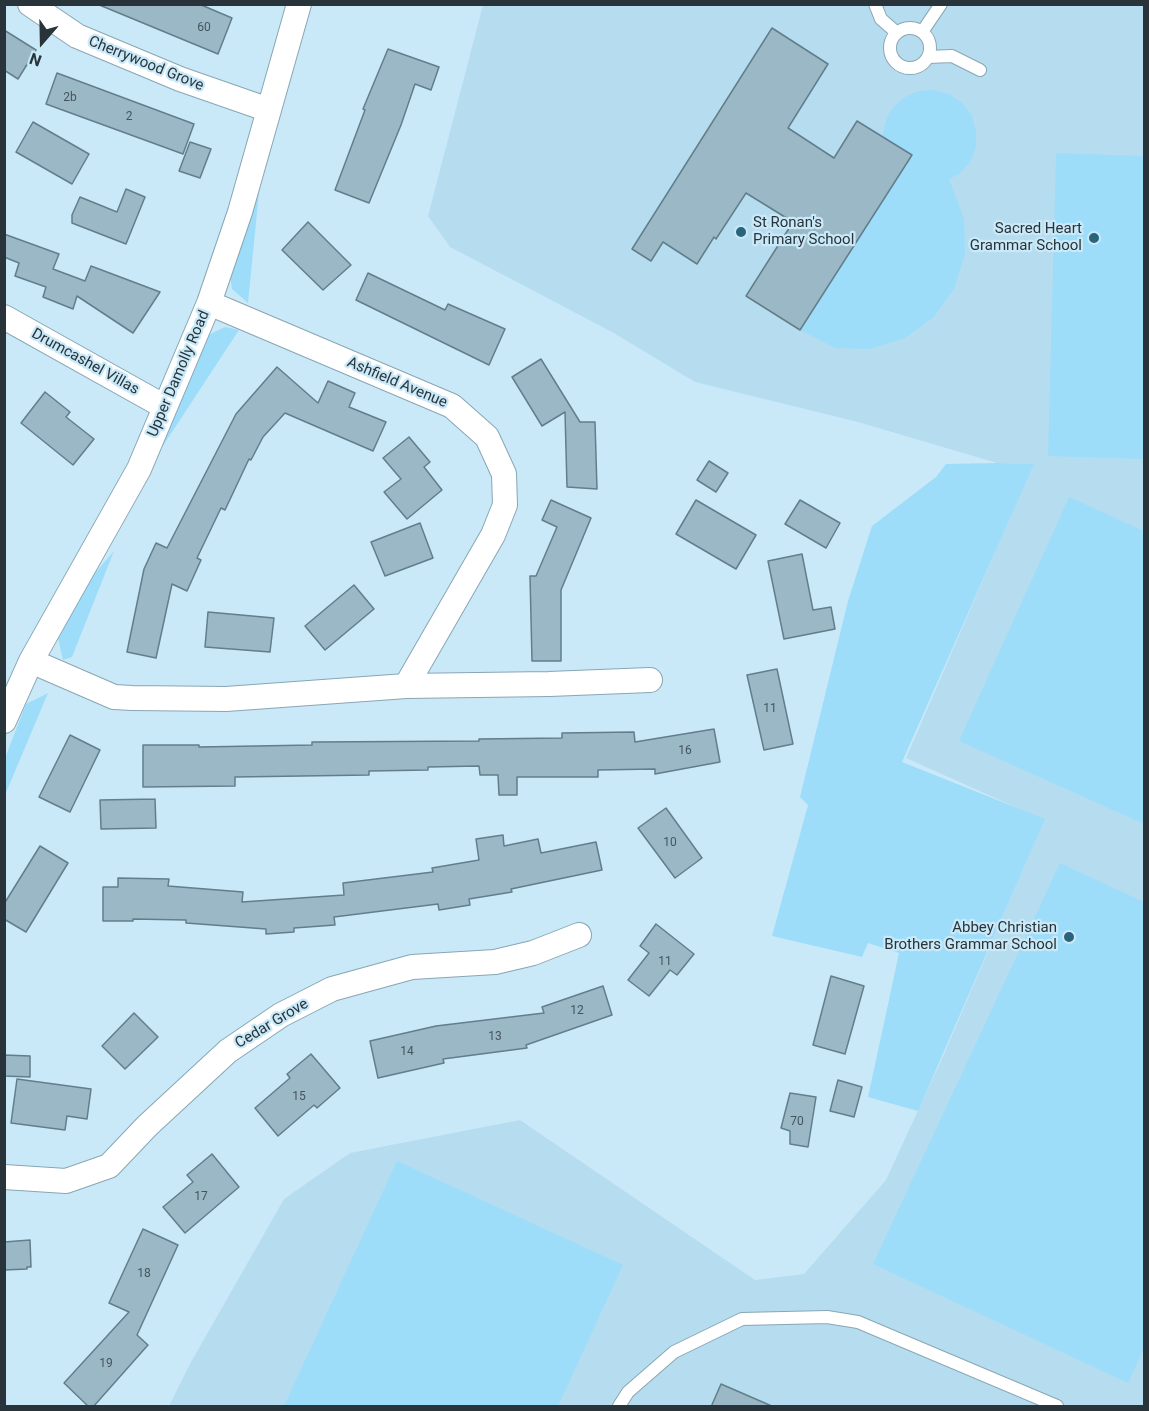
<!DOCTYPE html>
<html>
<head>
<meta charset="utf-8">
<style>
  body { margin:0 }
  #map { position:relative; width:1149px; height:1411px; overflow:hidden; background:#cae9f8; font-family:Roboto,sans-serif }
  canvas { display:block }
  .frame { position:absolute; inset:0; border:6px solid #28343a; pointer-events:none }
  .north { position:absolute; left:12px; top:12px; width:60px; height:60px; -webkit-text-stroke:4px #cae9f8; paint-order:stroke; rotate:200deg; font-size:16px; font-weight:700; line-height:24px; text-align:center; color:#28343a }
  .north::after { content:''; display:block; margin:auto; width:21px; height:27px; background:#28343a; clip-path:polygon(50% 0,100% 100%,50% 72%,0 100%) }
</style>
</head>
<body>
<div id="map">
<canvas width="1149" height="1411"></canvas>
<div class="frame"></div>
<div class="north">N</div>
</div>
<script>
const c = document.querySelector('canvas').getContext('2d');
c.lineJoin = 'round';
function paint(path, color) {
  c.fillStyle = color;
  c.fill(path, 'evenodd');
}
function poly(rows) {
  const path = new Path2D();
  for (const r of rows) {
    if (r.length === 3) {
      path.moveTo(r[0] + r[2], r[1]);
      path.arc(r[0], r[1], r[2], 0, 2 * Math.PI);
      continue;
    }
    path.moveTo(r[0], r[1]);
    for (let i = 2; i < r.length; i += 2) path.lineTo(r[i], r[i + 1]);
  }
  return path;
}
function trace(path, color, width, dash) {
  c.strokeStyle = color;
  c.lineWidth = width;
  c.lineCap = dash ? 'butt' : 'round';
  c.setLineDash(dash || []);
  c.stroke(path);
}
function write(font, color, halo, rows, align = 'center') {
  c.font = font + ' Roboto,sans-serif';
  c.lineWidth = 4.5;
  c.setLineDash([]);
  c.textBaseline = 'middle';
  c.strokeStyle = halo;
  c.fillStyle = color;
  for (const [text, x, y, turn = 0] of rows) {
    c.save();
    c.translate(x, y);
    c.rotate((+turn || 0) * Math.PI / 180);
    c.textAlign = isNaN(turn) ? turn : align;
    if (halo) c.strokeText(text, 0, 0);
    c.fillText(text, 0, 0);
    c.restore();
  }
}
const built = poly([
  [483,5,1144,5,1144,1406,169,1406,191,1362,284,1199,350,1153,520,1120,755,1280,804,1274,886,1180,944,1054,1044,820,906,758,1033,464,997,463,858,422,695,382,612,332,450,247,428,216]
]);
const green = poly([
  [933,90,949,94,962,103,972,116,976,131,976,147,970,162,959,174,949,179,964,219,965,254,954,289,934,317,905,338,870,349,835,348,800,330,912,155,882,136,886,120,893,108,905,97,918,91],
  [1056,153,1144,156,1144,459,1048,456],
  [260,182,248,303,232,289,230,276],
  [225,327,239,330,155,458,204,337],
  [997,463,1034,464,902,762,1045,819,918,1111,868,1097,899,953,868,943,862,957,772,936,808,805,800,797,848,601,872,526,936,477,946,464],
  [1069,497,1144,531,1144,824,959,741],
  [114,551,72,657,63,660,58,638,71,601],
  [48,693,5,795,5,758,26,704],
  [1060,863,1144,902,1144,1348,1128,1383,873,1264],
  [397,1161,623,1265,558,1406,284,1406]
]);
const building = poly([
  [97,4,199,4,232,18,218,54,97,4],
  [772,28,828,64,788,128,834,158,857,121,912,155,800,330,746,296,793,222,746,193,716,239,714,237,697,264,663,242,651,261,632,249,772,28],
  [4,30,36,50,18,79,4,70,4,30],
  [388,49,439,67,431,90,415,84,401,125,369,203,335,190,365,110,363,109,388,49],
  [57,73,194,124,183,154,46,104,57,73],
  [33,122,89,154,72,184,16,152,33,122],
  [190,142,211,149,200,178,179,171,190,142],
  [126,189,145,197,126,244,72,223,72,215,80,197,117,212,126,189],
  [308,222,351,265,323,290,282,250,308,222],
  [4,234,59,254,53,269,85,281,91,266,160,292,133,333,77,296,73,309,43,297,46,287,15,276,19,263,4,257,4,234],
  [368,273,445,310,448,304,505,329,489,365,356,300,368,273],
  [541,359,580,422,595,422,597,489,567,487,565,412,542,426,512,377,541,359],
  [277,367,318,403,328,381,355,393,349,407,386,422,373,451,285,413,263,437,251,460,249,459,225,510,221,508,197,558,201,560,187,591,172,584,156,658,127,652,144,569,156,543,167,548,236,414,277,367],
  [45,392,70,412,66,417,94,439,73,465,21,423,45,392],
  [409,437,430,462,424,467,442,490,407,519,384,492,401,479,383,458,409,437],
  [709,461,728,473,716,492,697,480,709,461],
  [551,500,591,518,561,590,561,661,532,661,530,576,536,576,557,527,542,520,551,500],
  [696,500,756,535,736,569,676,534,696,500],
  [800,500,840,523,826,548,785,524,800,500],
  [420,523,433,558,385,576,371,542,420,523],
  [802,554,813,610,831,607,835,629,784,639,768,561,802,554],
  [354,585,374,609,325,650,305,626,354,585],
  [208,612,274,618,270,652,205,647,208,612],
  [777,669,793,744,764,750,747,675,777,669],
  [714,729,720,762,655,774,655,769,598,770,598,777,517,777,517,795,499,795,498,775,480,775,479,766,428,767,428,770,369,771,369,775,235,777,235,786,143,787,143,745,199,745,199,747,312,745,312,742,479,741,479,739,562,738,562,733,634,732,635,742,714,729],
  [70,735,100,750,70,812,39,797,70,735],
  [155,799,156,828,101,829,100,800,155,799],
  [666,808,702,858,675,878,638,828,666,808],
  [503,835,504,846,538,839,541,853,596,842,602,870,511,889,512,892,469,899,470,905,439,910,438,904,334,917,335,925,294,928,294,932,266,934,266,929,186,923,186,920,133,919,133,921,103,921,103,887,118,887,118,878,169,879,168,886,243,892,242,902,344,895,343,883,433,872,432,868,479,860,476,839,503,835],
  [40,846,68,863,26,932,4,919,4,904,40,846],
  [656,924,694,954,677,975,670,970,649,996,628,980,649,953,640,946,656,924],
  [831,976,864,986,845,1054,813,1045,831,976],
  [603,986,612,1015,526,1045,527,1048,443,1059,444,1063,378,1078,370,1041,436,1026,544,1013,542,1007,603,986],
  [134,1013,158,1037,125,1069,102,1046,134,1013],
  [311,1054,340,1088,317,1108,314,1105,278,1136,255,1108,290,1078,287,1074,311,1054],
  [4,1055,30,1056,30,1077,4,1076,4,1055],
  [17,1079,91,1089,87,1119,67,1116,65,1130,11,1123,17,1079],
  [838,1080,862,1087,854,1117,830,1111,838,1080],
  [790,1093,816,1097,808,1147,790,1144,790,1131,781,1128,790,1093],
  [212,1154,239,1187,185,1233,163,1207,193,1182,187,1175,212,1154],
  [143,1229,178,1245,137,1335,148,1345,93,1407,89,1407,64,1383,129,1312,109,1303,143,1229],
  [30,1240,31,1267,27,1267,27,1269,4,1270,4,1242,30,1240],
  [721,1384,774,1407,711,1407,721,1384]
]);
const lane = poly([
  [875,4,881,19,897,33],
  [910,48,20],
  [922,32,941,4],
  [928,57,952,56,980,70],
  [619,1406,628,1392,674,1352,742,1319,827,1317,858,1322,1057,1406]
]);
const street = poly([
  [30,4,77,36,180,79,269,110],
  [209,303,452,406,487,437,504,474,505,505,493,535,406,686],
  [4,317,165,407],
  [31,661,114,697,132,698,226,699,406,686,549,684,650,680],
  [4,721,31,661,139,469,209,303,240,212,299,4],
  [4,1177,66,1181,109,1166,147,1126,228,1051,281,1015,332,989,412,967,495,962,533,953,579,935]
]);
const markers = [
  [741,232,6,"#29647c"],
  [1094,238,6,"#29647c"],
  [1069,937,6,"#29647c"]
];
const numberNames = [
  ["60",204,28],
  ["2b",70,98],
  ["2",129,117],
  ["11",770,709],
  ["16",685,751],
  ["10",670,843],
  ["11",665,962],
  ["12",577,1011],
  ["13",495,1037],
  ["14",407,1052],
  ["15",299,1097],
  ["70",797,1122],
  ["17",201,1197],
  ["18",144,1274],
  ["19",106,1364]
];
const streetNames = [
  ["Cherrywood Grove",146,64,22],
  ["Drumcashel Villas",85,362,29],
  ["Upper Damolly Road",179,374,-67],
  ["Ashfield Avenue",397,383,23],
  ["Cedar Grove",272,1024,-31]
];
const poiNames = [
  ["St Ronan's",753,223,"left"],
  ["Primary School",753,240,"left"],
  ["Sacred Heart",1082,229],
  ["Grammar School",1082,246],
  ["Abbey Christian",1057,928],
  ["Brothers Grammar School",1057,945]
];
paint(built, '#b6ddef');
paint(green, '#9dddfa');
paint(building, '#9bb8c6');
trace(building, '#627e8b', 1.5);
trace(lane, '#88a6b4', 14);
trace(street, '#88a6b4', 26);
trace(lane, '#fff', 12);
trace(street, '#fff', 24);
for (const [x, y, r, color] of markers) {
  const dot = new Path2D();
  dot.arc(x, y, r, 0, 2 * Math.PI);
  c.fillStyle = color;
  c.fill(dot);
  trace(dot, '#cae9f8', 2);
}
write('12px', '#45555d', null, numberNames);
write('15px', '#28343a', '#cae9f8', streetNames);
write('15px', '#28343a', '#cae9f8', poiNames, 'right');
</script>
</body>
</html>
